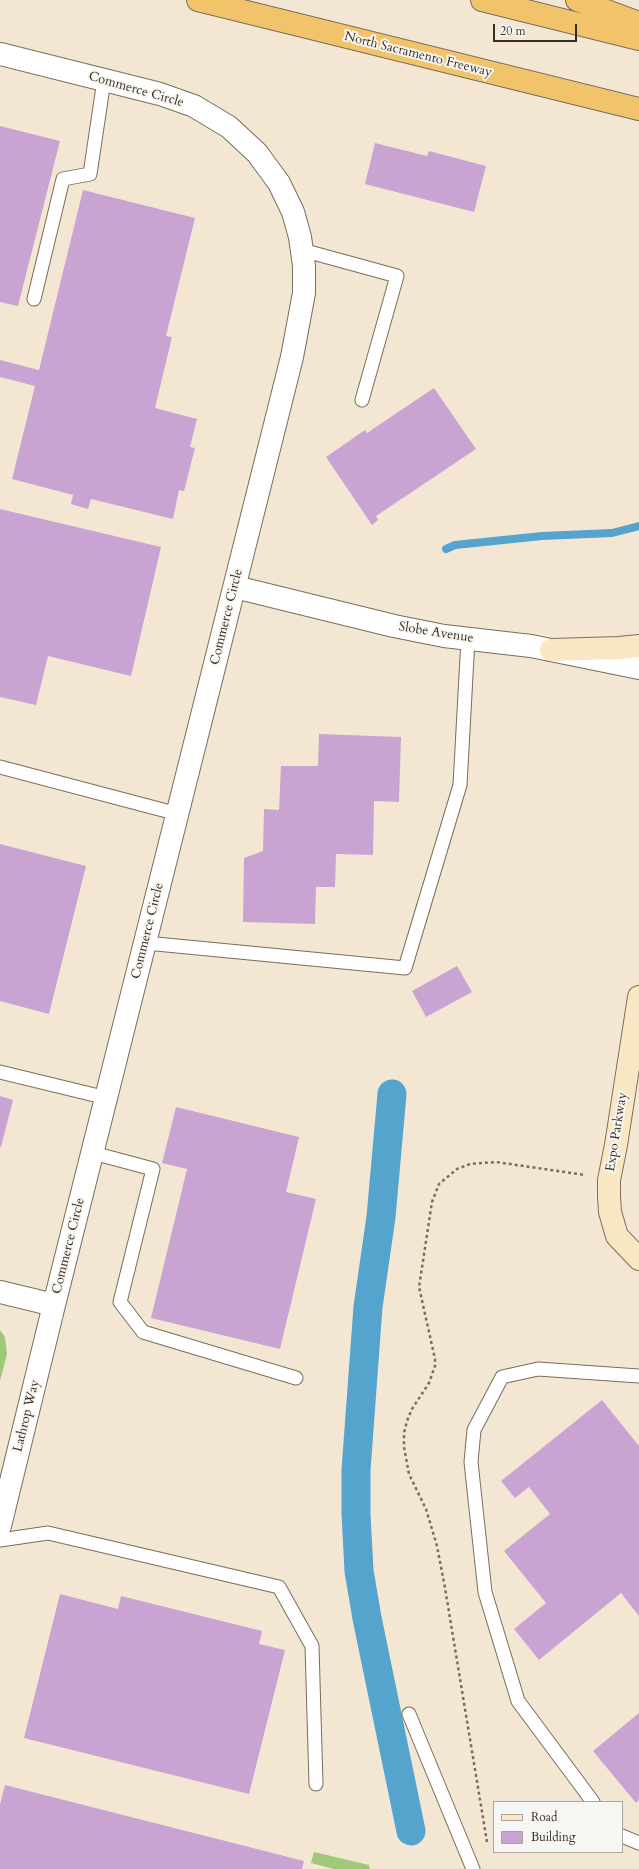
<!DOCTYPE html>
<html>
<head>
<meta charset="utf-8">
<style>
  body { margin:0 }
  #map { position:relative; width:639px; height:1869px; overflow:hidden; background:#f3e7d3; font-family:Cardo,serif }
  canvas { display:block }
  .legend { position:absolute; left:493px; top:1801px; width:130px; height:52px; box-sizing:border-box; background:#f6f6f2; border:1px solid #aba49d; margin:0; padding:5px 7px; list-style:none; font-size:12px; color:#3b2a1e }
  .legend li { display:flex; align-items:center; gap:8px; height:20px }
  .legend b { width:20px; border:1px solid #aba49d }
  .scale { position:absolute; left:493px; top:24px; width:84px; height:18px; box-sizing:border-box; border:2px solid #3b2a1e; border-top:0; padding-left:5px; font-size:12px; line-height:14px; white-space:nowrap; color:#3b2a1e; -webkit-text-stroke:3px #f6f6f2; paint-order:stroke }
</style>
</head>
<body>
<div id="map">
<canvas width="639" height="1869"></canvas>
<ul class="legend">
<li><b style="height:5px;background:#f9e7c3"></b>Road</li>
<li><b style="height:11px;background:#c9a4d3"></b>Building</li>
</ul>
<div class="scale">20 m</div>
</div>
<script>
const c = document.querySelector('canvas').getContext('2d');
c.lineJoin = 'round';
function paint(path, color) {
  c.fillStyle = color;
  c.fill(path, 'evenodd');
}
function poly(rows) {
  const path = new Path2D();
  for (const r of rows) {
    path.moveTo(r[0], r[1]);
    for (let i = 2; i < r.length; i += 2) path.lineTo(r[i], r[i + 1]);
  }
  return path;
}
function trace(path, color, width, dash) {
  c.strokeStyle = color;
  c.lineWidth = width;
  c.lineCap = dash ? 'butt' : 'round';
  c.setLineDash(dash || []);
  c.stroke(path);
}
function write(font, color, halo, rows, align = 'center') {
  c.font = font + ' Cardo,serif';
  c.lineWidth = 4;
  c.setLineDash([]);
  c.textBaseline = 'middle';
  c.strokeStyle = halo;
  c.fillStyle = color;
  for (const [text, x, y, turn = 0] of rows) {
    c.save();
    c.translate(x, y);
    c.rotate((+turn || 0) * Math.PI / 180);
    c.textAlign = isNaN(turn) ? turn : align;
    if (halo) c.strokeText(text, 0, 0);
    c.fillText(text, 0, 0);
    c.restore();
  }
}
const green = poly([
  [0,1330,5,1337,7,1354,0,1381],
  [314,1852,369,1865,370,1869,334,1869,311,1863]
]);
const stream = poly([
  [446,549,455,545,542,536,612,533,639,526]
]);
const canal = poly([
  [392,1094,381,1217,368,1307,356,1470,356,1514,359,1571,367,1618,411,1831]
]);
const building = poly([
  [0,126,60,141,18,306,0,302],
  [375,143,427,156,429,151,486,166,474,212,365,184],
  [83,190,195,218,166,336,172,337,155,408,197,419,190,447,195,448,184,491,179,490,173,519,91,499,88,509,71,504,73,495,12,479,35,386,0,377,0,360,39,370],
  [434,388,476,449,376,516,378,520,372,525,326,457,365,430,367,433],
  [0,509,161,547,131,676,48,656,36,705,0,697],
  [319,734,401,737,399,802,374,801,373,855,336,854,335,887,316,887,315,924,243,922,244,858,263,851,264,809,279,810,281,766,318,766],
  [0,844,86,866,49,1014,0,1001],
  [457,966,472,992,426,1017,412,991],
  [0,1096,13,1100,1,1147,0,1147],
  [176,1107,299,1137,286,1192,316,1199,280,1349,151,1318,187,1169,162,1163],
  [602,1400,639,1446,639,1616,621,1593,539,1660,514,1629,546,1603,504,1551,550,1514,529,1487,515,1498,501,1481],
  [60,1594,118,1609,121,1596,262,1631,259,1644,285,1650,249,1794,24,1738],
  [639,1713,639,1800,636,1803,593,1751],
  [5,1785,304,1861,302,1869,0,1869,0,1804]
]);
const path = poly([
  [487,1842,445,1588,437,1546,426,1509,409,1474,404,1447,404,1433,407,1421,412,1409,429,1383,435,1366,435,1359,419,1287,432,1202,439,1184,457,1169,470,1164,496,1162,585,1175]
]);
const lane = poly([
  [302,250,397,276,362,400],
  [34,299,63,179,90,174,104,80],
  [0,767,178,814],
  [146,943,405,968,460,785,468,639],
  [0,1072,107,1098],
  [93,1153,153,1169,120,1302,143,1332,296,1378],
  [0,1540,48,1533,279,1587,312,1646,316,1784],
  [409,1714,473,1869],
  [593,1802,518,1701,485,1592,471,1462,474,1430,502,1377,538,1369,639,1376],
  [622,1836,639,1843]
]);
const street = poly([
  [0,54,160,94,194,106,229,127,257,153,279,183,293,212,300,237,304,266,304,293,292,357,54,1305,0,1526],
  [235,587,394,626,444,636,531,646,639,668],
  [0,1292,54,1305]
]);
const secondary = poly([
  [551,650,619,648,639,646],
  [639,997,616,1145,609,1180,609,1196,610,1212,617,1236,639,1259]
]);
const highway = poly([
  [198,0,639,109],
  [482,0,639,39],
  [577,0,639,23]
]);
const streetNames = [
  ["North Sacramento Freeway",418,55,14],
  ["Commerce Circle",136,90,16],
  ["Commerce Circle",227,617,-76],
  ["Slobe Avenue",436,633,9],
  ["Commerce Circle",148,931,-76],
  ["Expo Parkway",617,1132,-81],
  ["Commerce Circle",69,1246,-76],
  ["Lathrop Way",27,1416,-76]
];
paint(green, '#9fc976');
trace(stream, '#55a4ce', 8);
trace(canal, '#55a4ce', 29);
paint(building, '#c9a4d3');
trace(lane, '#7b6c5d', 15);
trace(street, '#7b6c5d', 24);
trace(secondary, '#7b6c5d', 24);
trace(highway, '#7b6c5d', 24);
trace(path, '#7b6c5d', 2.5, [3, 3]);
trace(lane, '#fff', 13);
trace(street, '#fff', 22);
trace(secondary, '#f9e7c3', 22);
trace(highway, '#f1c36a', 22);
write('13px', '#3b2a1e', '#f6f6f2', streetNames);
</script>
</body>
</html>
